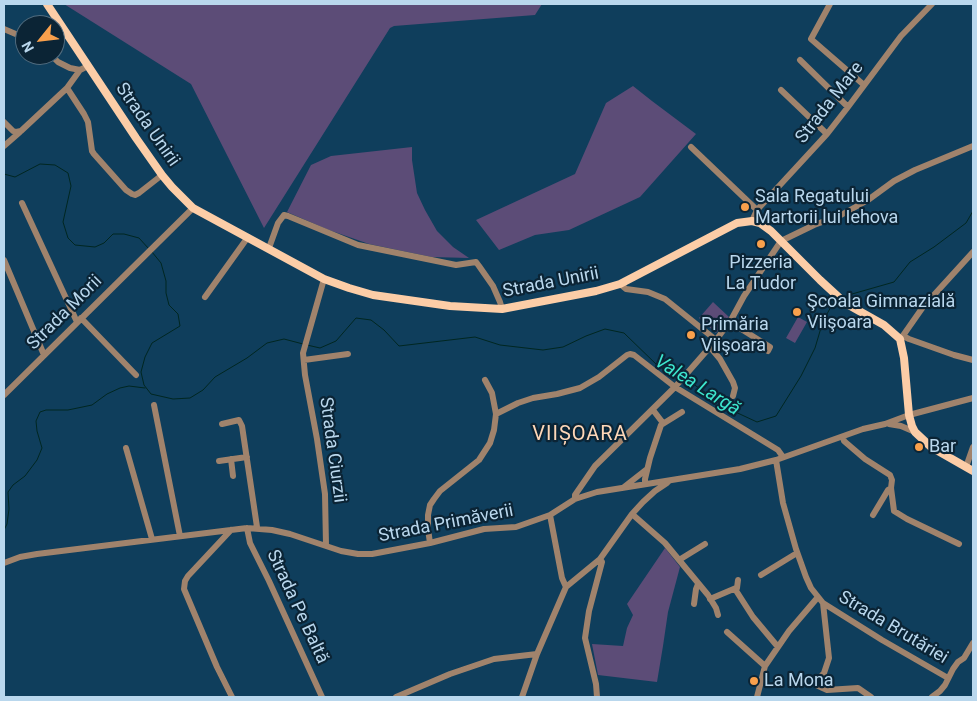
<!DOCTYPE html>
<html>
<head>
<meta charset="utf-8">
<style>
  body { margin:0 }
  #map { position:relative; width:977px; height:701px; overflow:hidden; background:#0f3e5c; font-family:Roboto,sans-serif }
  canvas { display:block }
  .frame { position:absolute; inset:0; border:5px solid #b9d7ed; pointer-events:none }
  .north { position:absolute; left:15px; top:15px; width:50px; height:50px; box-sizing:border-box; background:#0b2435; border:1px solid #516c7f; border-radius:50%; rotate:241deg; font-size:14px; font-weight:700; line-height:20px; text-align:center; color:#b9d7ed }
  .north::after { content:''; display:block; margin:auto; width:18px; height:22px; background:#f9a04c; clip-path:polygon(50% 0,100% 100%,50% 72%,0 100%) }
</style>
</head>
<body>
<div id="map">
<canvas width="977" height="701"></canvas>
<div class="frame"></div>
<div class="north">N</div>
</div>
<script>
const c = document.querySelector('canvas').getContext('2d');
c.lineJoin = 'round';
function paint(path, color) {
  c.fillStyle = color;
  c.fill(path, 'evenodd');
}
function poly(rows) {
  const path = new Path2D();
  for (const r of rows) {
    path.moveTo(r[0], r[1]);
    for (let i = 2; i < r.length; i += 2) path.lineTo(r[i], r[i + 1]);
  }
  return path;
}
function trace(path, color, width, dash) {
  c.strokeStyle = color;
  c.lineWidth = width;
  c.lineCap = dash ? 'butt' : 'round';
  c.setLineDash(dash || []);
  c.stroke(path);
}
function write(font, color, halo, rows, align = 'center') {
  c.font = font + ' Roboto,sans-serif';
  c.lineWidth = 4.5;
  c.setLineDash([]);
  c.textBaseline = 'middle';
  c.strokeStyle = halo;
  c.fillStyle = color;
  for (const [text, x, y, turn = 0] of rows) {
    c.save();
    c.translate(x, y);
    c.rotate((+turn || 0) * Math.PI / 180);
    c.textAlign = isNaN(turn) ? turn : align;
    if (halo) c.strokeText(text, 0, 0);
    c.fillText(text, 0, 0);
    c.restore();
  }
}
const green = poly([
  [64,4,542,4,535,15,394,26,390,28,264,228,191,84],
  [633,86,652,101,696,134,640,197,569,230,535,235,499,250,476,220,575,174,606,103],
  [412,147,412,160,417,193,425,210,437,231,453,247,469,258,432,257,369,244,329,230,287,212,311,165,331,156],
  [713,302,729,317,716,333,699,318],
  [798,317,807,322,795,343,786,338],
  [665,548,680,567,668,612,663,646,657,682,598,675,592,644,623,646,627,628,633,615,627,604]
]);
const stream = poly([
  [4,174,15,177,40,164,55,165,68,173,71,186,63,222,68,238,75,245,95,247,104,243,113,234,124,234,139,238,149,249],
  [152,252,161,263,166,281,166,293,169,305,178,314,180,326,152,343,145,357,141,372,144,385,151,394,173,399,190,398,203,390,215,377,247,358,267,343,284,339,303,344],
  [845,298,852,294,894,282,910,262,934,247,966,223,973,211],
  [307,345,320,348,336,341,356,318,371,320,384,330,399,346,475,337,500,345,543,350,563,347,586,336,605,329,624,333,658,366,680,377],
  [686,379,729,409,757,422,776,416,801,376,815,348,823,321,832,305,839,301],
  [4,530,7,524,9,509,8,492,13,485,25,476,37,460,42,448,37,431,36,421,40,412,46,410,68,410,92,405,107,394,120,388,129,386,145,388]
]);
const minor = poly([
  [830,4,811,39,864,85],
  [4,29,25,38],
  [51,55,58,62,70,68,80,70],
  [800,60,848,107],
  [67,88,84,114,88,122,92,151,94,154,126,190,132,194,135,195,139,193,162,175],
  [781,90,827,134],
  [4,122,13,131,16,132,21,131,67,88,80,70,88,66],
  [4,146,20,132],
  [691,147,757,210],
  [22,203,77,322],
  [752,221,757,210,827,134,848,107,901,36,932,4],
  [269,248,278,223,284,215,288,216,358,245,456,265,476,262,479,266,493,286,500,302,502,309],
  [4,260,44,355],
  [324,279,303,353,305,375,317,439,325,494,326,545],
  [620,284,626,289,648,292,665,299,716,340],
  [205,297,248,237],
  [81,318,136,375],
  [730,322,770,347,768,351],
  [903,336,909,339,954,355,973,360],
  [900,339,902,337,923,307,973,252],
  [710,347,720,359,733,382,735,388,733,396],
  [304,360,348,354],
  [4,395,193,208],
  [154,405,180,536],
  [653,410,663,423],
  [496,414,518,403,533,398,557,394,580,388,599,377,627,355,630,354,634,355,675,387,778,450,783,457],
  [222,424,239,420,242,426,257,527],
  [889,424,901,426,915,432],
  [843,437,844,441,865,459,890,475,892,480,891,488,894,511,907,519,959,544],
  [126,448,152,539],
  [231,459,233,476],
  [776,460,783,503,796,549,806,577,811,588,823,603,829,658,824,673,815,683,816,685,827,690,858,688,871,697],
  [219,461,247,457],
  [966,467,973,447],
  [645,484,645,479,650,458,661,425,682,412],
  [624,487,647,469],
  [575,499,575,495,595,466,675,387,716,340,731,320,744,296,781,241,814,225,841,215,868,200,894,181,915,170,973,146],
  [632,514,665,543,708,595,716,608,718,615],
  [550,515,562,578,566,587],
  [873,515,888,490,891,488],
  [247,528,250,543,269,581,322,697],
  [231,530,188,576,185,581,184,589,217,667,232,697],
  [430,543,428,529,428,515,430,505,434,499,440,491,479,460,490,443,494,430,496,414,492,393,485,380],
  [679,560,705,544],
  [4,563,20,557,37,554,247,528,272,530,290,534,341,551,358,554,372,554,430,543,484,529,516,527,550,515,575,499,597,492,740,469,776,460,863,429,885,424,909,415,973,398],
  [761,575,797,553],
  [735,589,753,617,778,647],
  [710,599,736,588,737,588,738,580],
  [823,603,882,640,948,678],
  [694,604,696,589,698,584],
  [727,632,765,666],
  [396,697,450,674,494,659,537,654],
  [522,697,537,654,566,587,600,559,632,514,643,502,655,491,667,483,669,481],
  [597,697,596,684,585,638,589,611,602,562,600,559],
  [757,697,765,666,789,631,818,597],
  [932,697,940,691,945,685,953,669,958,662,964,658,973,643]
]);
const major = poly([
  [47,4,136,138,162,175,172,187,193,208,324,279,349,288,373,295,450,306,502,309,596,291,620,284,737,223,752,221,760,223,771,231,820,280,845,303,884,325,900,339,904,358,909,415,912,426,915,432,931,447,973,471]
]);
const markers = [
  [745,207,5,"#f9a04c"],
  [761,244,5,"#f9a04c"],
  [797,312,5,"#f9a04c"],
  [691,335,5,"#f9a04c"],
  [919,447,5,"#f9a04c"],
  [754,681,5,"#f9a04c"]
];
const streetNames = [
  ["Strada Mare",830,103,-52],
  ["Strada Unirii",147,125,55],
  ["Strada Unirii",551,283,-11],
  ["Strada Morii",65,313,-45],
  ["Strada Ciurzii",332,450,82],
  ["Strada Primăverii",446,524,-11],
  ["Strada Pe Baltă",297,607,65],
  ["Strada Brutăriei",893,628,31]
];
const poiNames = [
  ["Sala Regatului",755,197],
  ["Martorii lui Iehova",755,218],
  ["Pizzeria",761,263,"center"],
  ["La Tudor",761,284,"center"],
  ["Şcoala Gimnazială",807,302],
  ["Viişoara",807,323],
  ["Primăria",701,325],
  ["Viişoara",701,346],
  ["Bar",929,447],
  ["La Mona",764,681]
];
const waterNames = [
  ["Valea Largă",697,386,32]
];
const quarterNames = [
  ["VIIȘOARA",580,435]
];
paint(green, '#5c4c77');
trace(stream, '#012721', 1);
trace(minor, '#a0836c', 6);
trace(major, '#fccda7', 8);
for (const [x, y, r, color] of markers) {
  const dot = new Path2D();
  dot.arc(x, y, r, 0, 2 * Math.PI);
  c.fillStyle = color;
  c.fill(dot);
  trace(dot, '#0b2435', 2);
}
write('18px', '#b9d7ed', '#0b2435', streetNames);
write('18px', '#b9d7ed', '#0b2435', poiNames, 'left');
write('italic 19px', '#3de7cf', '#0b2435', waterNames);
c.letterSpacing = '1px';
write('20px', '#fed7b8', '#0b2435', quarterNames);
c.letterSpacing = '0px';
</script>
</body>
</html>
